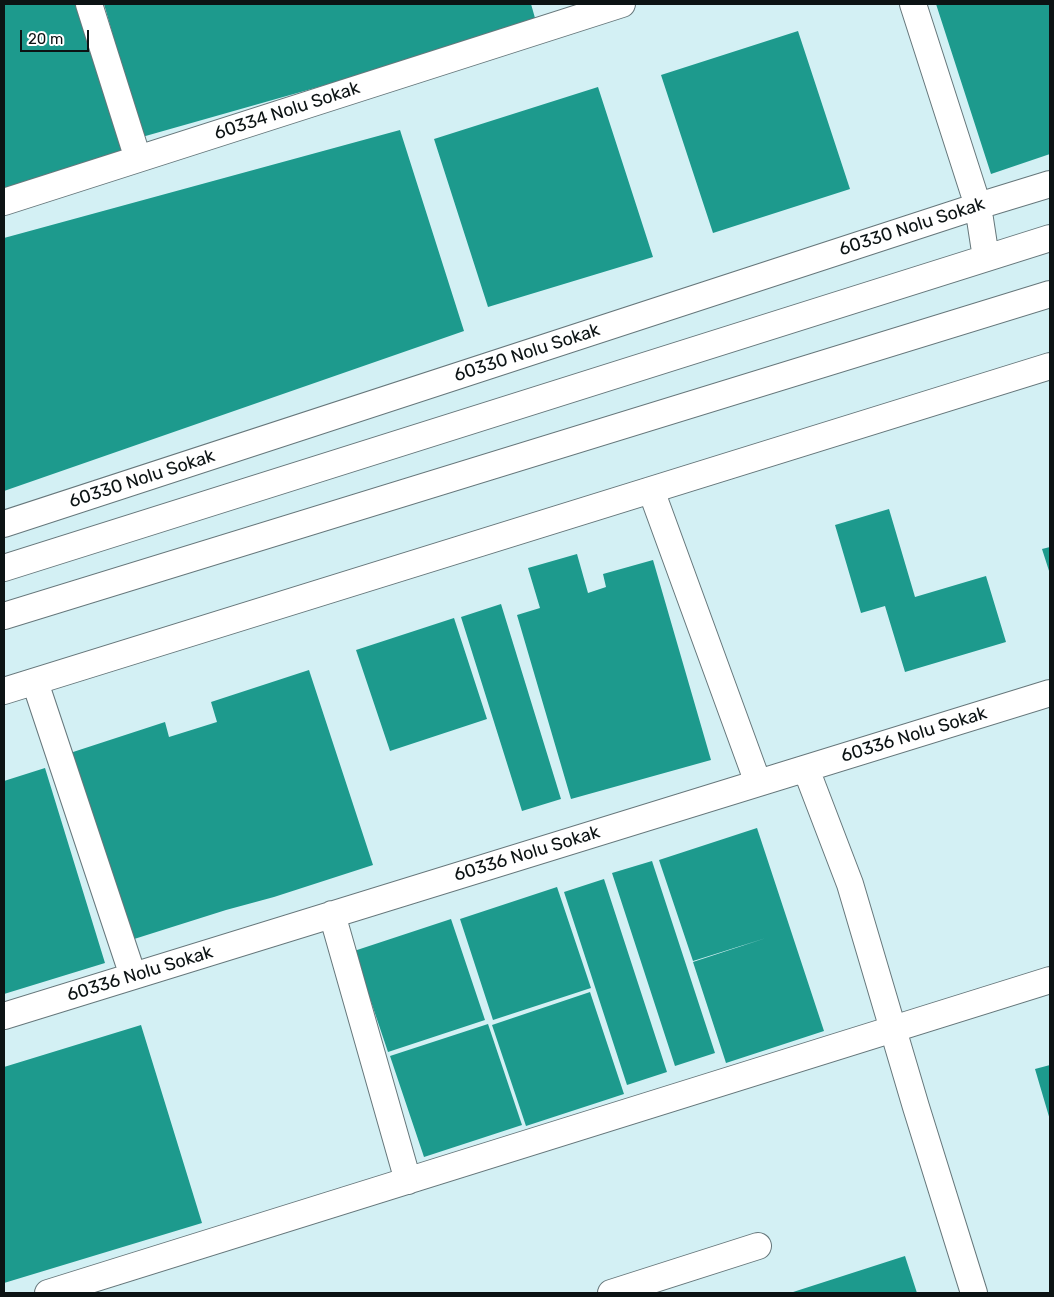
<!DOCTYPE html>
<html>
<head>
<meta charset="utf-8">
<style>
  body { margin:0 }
  #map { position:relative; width:1054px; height:1297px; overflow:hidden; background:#e7fbff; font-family:Rubik,sans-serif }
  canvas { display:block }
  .frame { position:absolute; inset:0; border:5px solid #0c1314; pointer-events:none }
  .scale { position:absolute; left:20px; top:30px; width:69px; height:22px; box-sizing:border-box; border:2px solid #0c1314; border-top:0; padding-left:6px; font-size:15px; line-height:18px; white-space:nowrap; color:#0c1314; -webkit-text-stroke:4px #fff; paint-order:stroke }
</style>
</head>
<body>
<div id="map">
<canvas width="1054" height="1297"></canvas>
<div class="frame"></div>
<div class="scale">20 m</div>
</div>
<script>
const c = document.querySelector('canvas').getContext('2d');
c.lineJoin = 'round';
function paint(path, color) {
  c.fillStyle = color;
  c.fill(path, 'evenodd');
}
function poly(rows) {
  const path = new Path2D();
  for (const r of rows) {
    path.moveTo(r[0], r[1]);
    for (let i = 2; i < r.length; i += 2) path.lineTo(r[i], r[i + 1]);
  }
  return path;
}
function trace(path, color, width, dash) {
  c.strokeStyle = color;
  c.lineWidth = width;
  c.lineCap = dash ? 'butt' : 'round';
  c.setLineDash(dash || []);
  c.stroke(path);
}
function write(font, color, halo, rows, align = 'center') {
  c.font = font + ' Rubik,sans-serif';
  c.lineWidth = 4;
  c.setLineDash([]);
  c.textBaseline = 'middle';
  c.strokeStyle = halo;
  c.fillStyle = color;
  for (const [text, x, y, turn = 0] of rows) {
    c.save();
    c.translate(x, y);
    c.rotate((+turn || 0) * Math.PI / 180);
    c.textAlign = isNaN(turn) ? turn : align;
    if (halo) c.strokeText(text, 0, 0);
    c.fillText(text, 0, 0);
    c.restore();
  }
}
const built = poly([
  [4,4,1050,4,1050,1293,4,1293]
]);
const building = poly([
  [4,4,76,4,124,150,4,189],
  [104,4,531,4,537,25,142,137],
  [936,4,1050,4,1050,154,991,174],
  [798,31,850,189,713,233,661,75],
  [598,87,653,257,488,307,434,139],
  [400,130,464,331,4,491,4,238],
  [889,509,915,597,986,576,1006,642,905,672,885,606,861,613,835,525],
  [1050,547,1050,574,1042,549],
  [577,554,588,593,606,587,603,574,653,560,711,760,571,799,517,615,540,608,528,568],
  [501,604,561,799,522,811,461,617],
  [454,618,487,719,390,751,356,650],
  [309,670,373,865,274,897,226,910,131,940,70,753,165,722,169,737,217,722,211,702],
  [45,768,105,963,4,994,4,781],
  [757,828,824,1031,726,1063,693,962,766,938,693,961,659,860],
  [652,861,715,1053,675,1066,612,873],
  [604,879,667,1072,627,1085,564,892],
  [557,887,591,988,493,1020,460,919],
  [451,919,485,1020,388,1052,354,951],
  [590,992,624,1094,526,1126,492,1025],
  [488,1024,522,1125,424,1157,390,1056],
  [141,1025,202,1223,4,1283,4,1067],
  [1050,1065,1050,1120,1035,1069],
  [905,1256,917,1293,790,1293]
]);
const minor = poly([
  [89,4,138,159],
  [913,4,978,206,986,258],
  [4,202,622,4],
  [651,490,758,783],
  [4,524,978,206,1050,184],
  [4,568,1050,238],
  [4,616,1050,294],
  [35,682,133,976],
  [4,691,1050,366],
  [806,769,850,884,916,1107,974,1293],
  [332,914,408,1181],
  [4,1016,1050,693],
  [48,1293,1050,980],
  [611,1293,758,1246]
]);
const streetNames = [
  ["60334 Nolu Sokak",287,111,-18],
  ["60330 Nolu Sokak",912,227,-18],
  ["60330 Nolu Sokak",527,353,-18],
  ["60330 Nolu Sokak",142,479,-18],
  ["60336 Nolu Sokak",914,735,-17],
  ["60336 Nolu Sokak",527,854,-17],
  ["60336 Nolu Sokak",140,974,-17]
];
paint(built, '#d3f0f4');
paint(building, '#1d9a8d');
trace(minor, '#66777b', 28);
trace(minor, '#fff', 26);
write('18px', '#0c1314', '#fff', streetNames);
</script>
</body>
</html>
